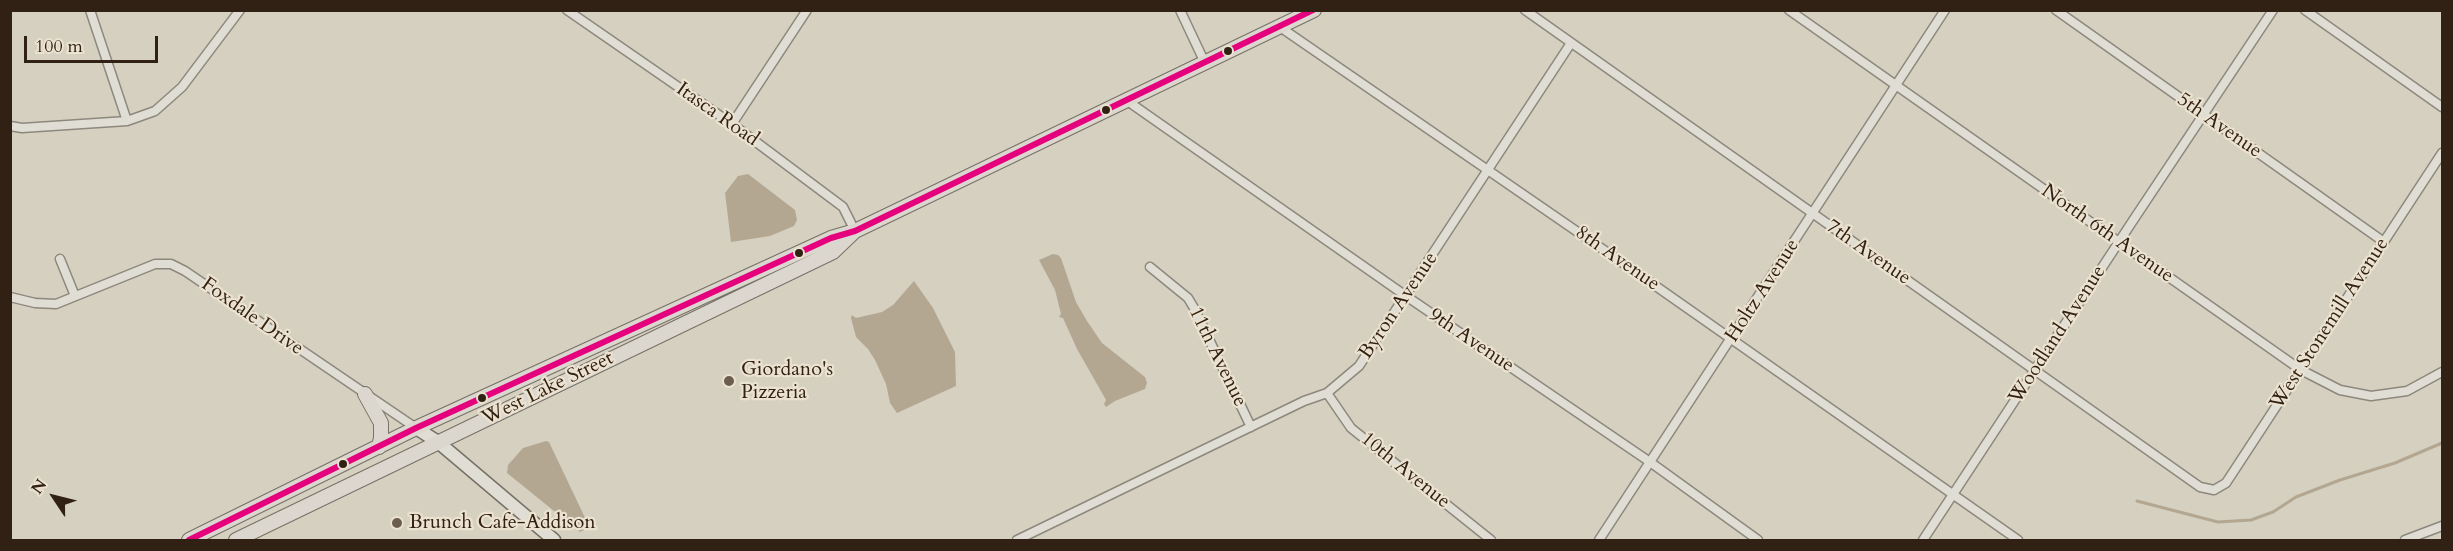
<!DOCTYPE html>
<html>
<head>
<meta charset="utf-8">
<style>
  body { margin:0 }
  #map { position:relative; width:2453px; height:551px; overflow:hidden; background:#d6d0c0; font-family:Cardo,serif }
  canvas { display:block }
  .frame { position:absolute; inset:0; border:12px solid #312014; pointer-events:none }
  .north { position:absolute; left:24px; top:467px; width:60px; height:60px; -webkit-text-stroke:4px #ebe2d0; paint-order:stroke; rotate:305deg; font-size:16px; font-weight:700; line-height:24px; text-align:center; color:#312014 }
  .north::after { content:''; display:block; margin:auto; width:21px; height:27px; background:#312014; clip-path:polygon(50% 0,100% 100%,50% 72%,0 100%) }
  .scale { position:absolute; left:24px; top:36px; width:134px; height:27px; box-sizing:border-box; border:3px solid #312014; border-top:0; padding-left:8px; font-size:18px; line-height:21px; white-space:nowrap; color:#312014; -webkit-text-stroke:4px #ebe2d0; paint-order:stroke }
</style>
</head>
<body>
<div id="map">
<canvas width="2453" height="551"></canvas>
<div class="frame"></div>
<div class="north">N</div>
<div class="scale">100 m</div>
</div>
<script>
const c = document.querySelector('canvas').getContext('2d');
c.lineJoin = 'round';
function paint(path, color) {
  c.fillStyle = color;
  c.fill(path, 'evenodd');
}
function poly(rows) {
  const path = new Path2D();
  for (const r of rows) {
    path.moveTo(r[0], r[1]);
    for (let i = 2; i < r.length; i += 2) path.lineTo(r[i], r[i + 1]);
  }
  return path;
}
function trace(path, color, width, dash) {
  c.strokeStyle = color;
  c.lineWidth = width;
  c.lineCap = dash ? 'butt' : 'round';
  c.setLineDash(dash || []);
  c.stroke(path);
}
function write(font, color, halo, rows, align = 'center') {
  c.font = font + ' Cardo,serif';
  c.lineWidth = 4.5;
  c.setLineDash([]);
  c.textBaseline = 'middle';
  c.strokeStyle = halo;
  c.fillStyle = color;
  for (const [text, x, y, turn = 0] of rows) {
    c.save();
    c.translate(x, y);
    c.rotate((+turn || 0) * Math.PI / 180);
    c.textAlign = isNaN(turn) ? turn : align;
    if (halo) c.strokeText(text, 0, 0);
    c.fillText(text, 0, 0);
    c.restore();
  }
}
const water = poly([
  [748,174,795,210,797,220,794,226,770,236,731,242,725,193,738,176],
  [1053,254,1058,255,1061,258,1076,302,1087,321,1102,343,1145,377,1147,383,1145,389,1115,401,1106,407,1104,404,1106,400,1077,349,1063,318,1059,317,1061,314,1055,290,1039,260],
  [914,281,933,308,955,352,956,386,897,413,890,403,886,384,875,360,868,349,856,337,851,318,852,315,856,318,882,312,893,305],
  [546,441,549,442,588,524,588,528,580,532,507,473,508,465,523,448]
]);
const stream = poly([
  [2137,501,2218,522,2251,520,2273,512,2296,497,2340,480,2395,463,2442,443]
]);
const street = poly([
  [90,10,127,121],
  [567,10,732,124,843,207,855,231],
  [1180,10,1205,63],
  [1525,10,2200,487,2214,490,2226,483,2442,153],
  [1789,10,2301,370,2340,390,2371,396,2407,391,2442,372],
  [2056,10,2384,242],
  [2305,10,2442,107],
  [1280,27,1630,268,2018,540],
  [1126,100,1406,296,1650,462,1758,540],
  [732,124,807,10],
  [10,126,22,128,127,121,155,111,182,87,240,10],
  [60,259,75,296],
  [1150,267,1188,298,1194,308,1251,427],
  [10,297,35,303,56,304,155,264,171,264,185,271,416,428],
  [1327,393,1351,428,1491,540],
  [1017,540,1304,401,1327,393,1359,366,1571,43],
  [1599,540,1945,10],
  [1923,540,2134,219,2273,10],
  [2405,540,2442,526]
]);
const secondary = poly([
  [416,428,438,442,554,540]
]);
const primary = poly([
  [365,394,381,423,381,438,379,447],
  [189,540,416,428,831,238,855,231,1314,10],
  [236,540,833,252,855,231]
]);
const bus1 = poly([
  [189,540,416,428,831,238,855,231,1313,10]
]);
const markers = [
  [1228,51,5,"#312014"],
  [1106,110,5,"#312014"],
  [799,253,5,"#312014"],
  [729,381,6,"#6b5e50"],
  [482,398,5,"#312014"],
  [343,464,5,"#312014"],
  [397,523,6,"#6b5e50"]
];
const streetNames = [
  ["Itasca Road",717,115,35],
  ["5th Avenue",2219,126,35],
  ["North 6th Avenue",2107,234,35],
  ["7th Avenue",1868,253,35],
  ["8th Avenue",1617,259,35],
  ["Holtz Avenue",1763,291,-57],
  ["Byron Avenue",1399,306,-56],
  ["Foxdale Drive",252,317,35],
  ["West Stonemill Avenue",2330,324,-57],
  ["Woodland Avenue",2058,335,-57],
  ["9th Avenue",1471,341,34],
  ["11th Avenue",1217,357,64],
  ["West Lake Street",548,389,-26],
  ["10th Avenue",1405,471,39]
];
const poiNames = [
  ["Giordano's",741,370],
  ["Pizzeria",741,393],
  ["Brunch Cafe-Addison",409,523]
];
paint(water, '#b3a792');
trace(stream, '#b3a792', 3);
trace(street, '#8d887d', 11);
trace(secondary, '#767066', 15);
trace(primary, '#767066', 16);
trace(street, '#e0ddd5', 8);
trace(secondary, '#e0ddd5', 12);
trace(primary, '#dbd7ce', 14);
trace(bus1, '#e5007d', 6);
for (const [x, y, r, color] of markers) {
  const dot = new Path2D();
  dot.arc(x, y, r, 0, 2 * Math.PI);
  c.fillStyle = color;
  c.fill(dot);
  trace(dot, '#ebe2d0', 2);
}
write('20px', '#312014', '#ebe2d0', streetNames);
write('20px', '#312014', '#ebe2d0', poiNames, 'left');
</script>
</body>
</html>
